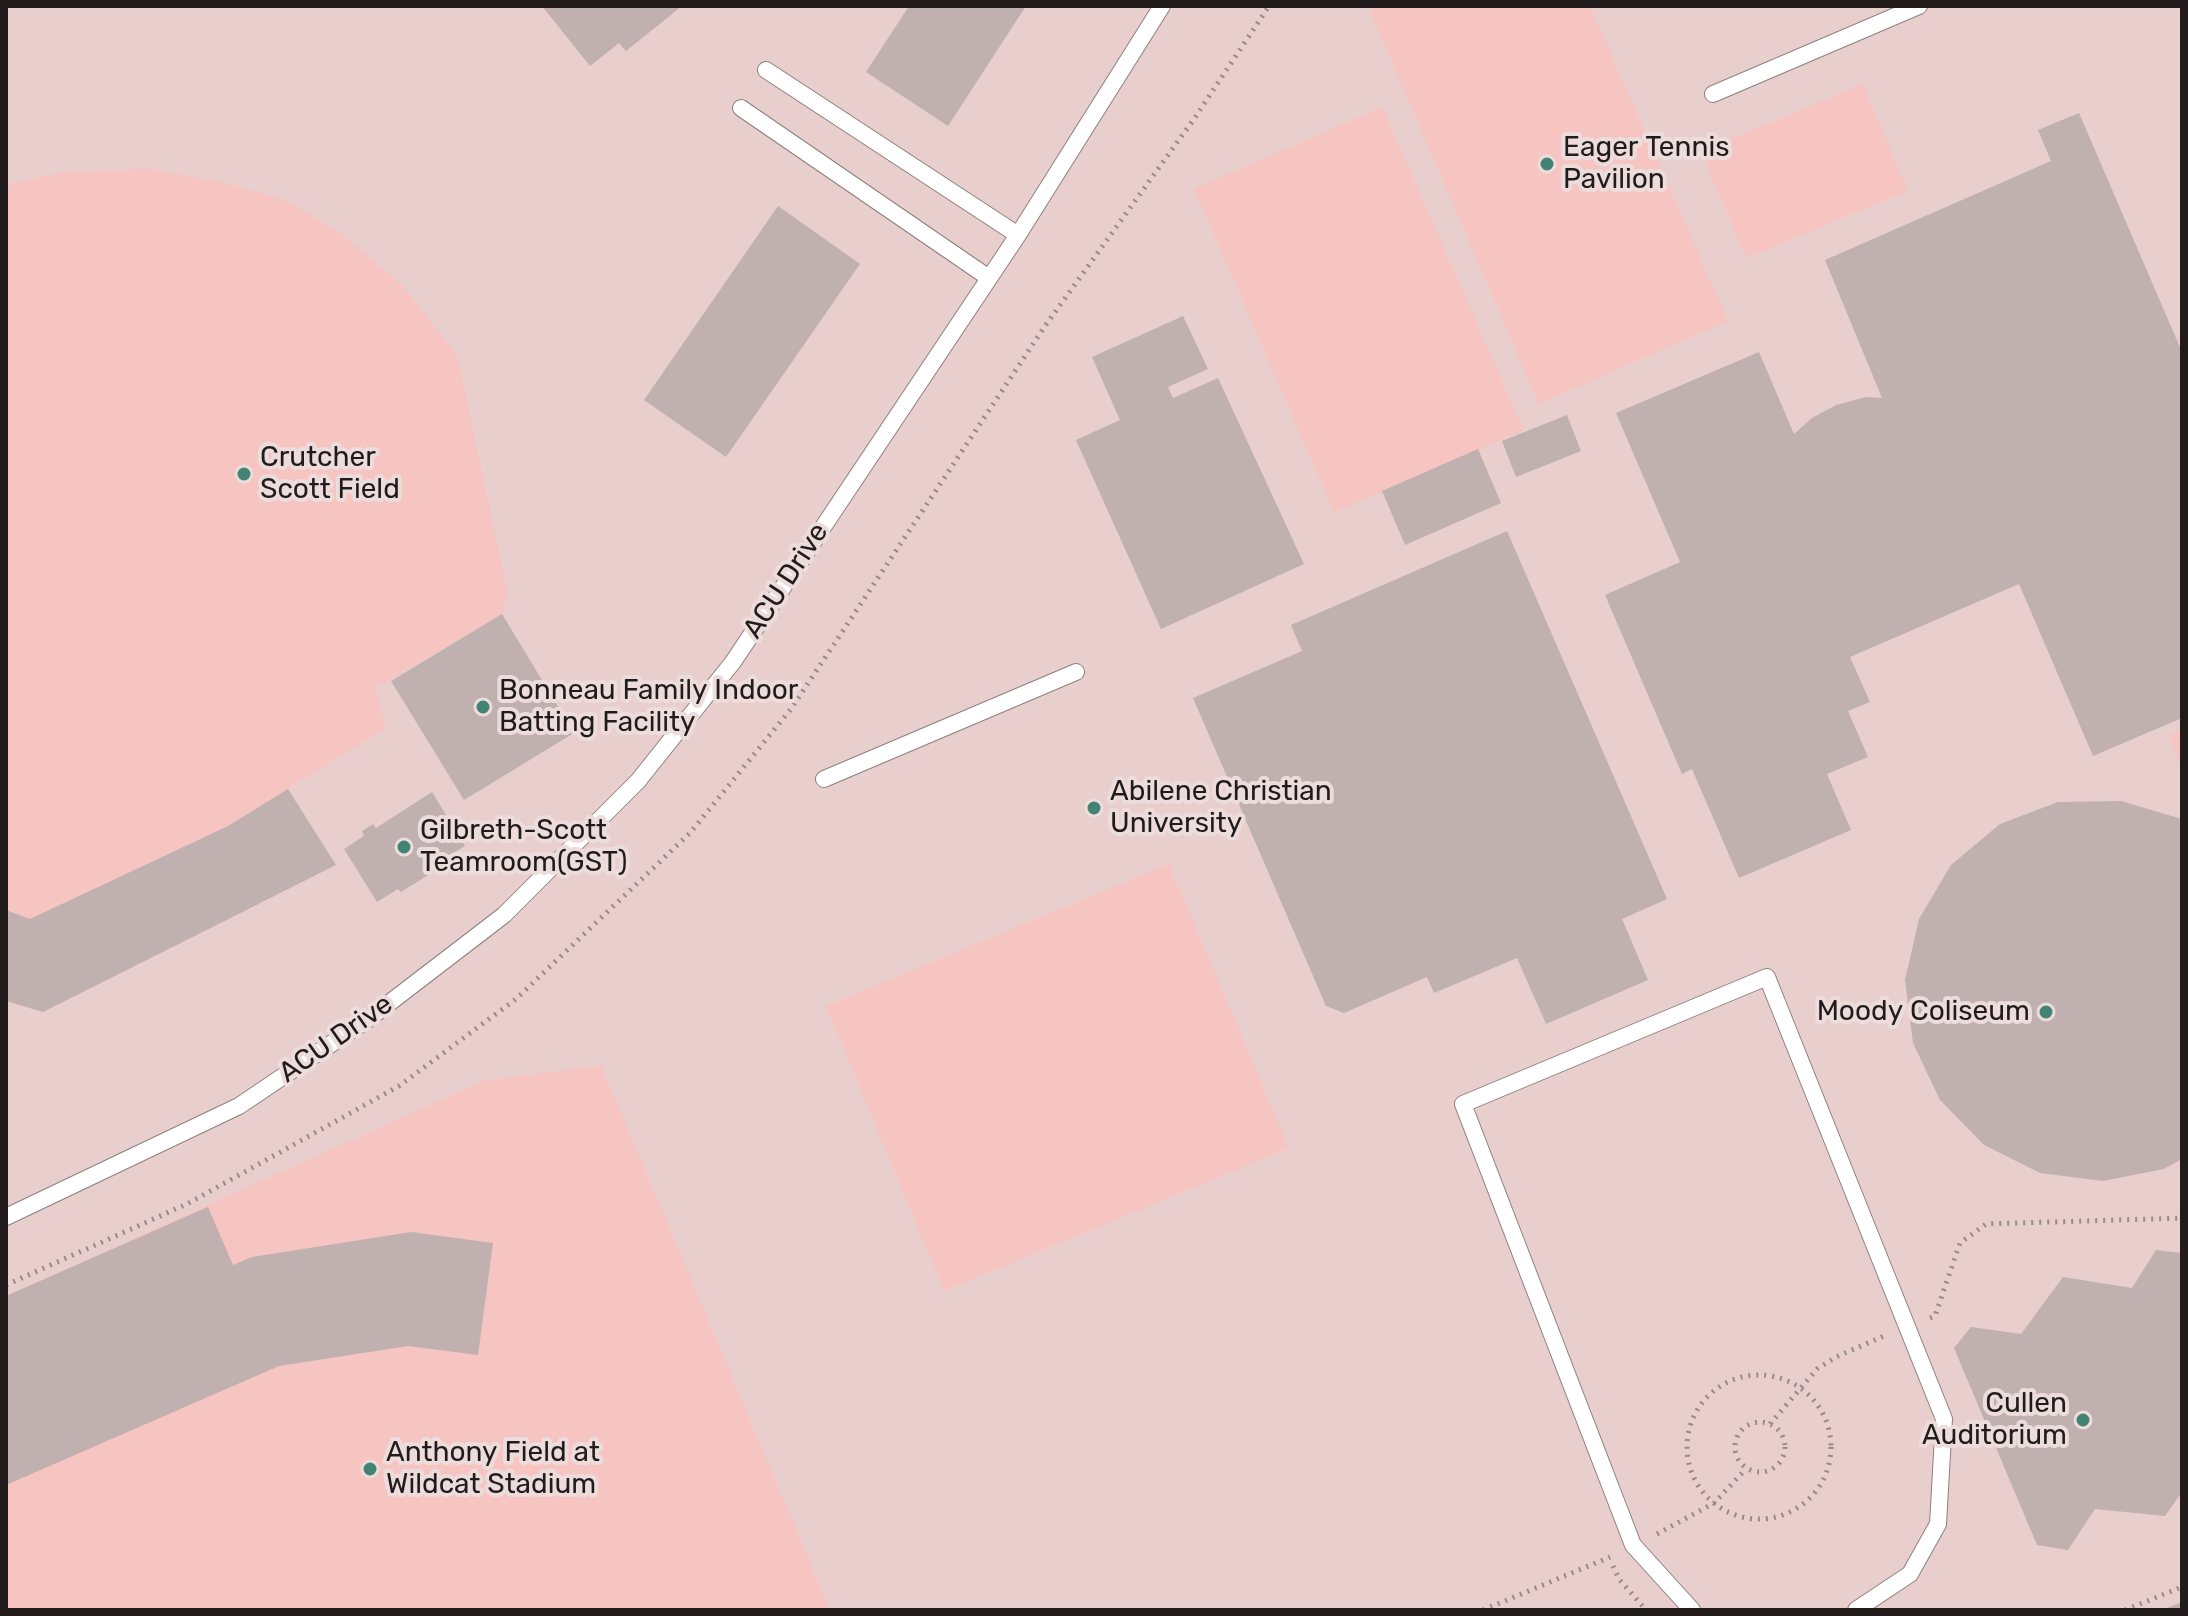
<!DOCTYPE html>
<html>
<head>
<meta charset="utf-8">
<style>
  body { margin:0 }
  #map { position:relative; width:2188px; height:1616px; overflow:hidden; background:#ecdcdb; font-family:Rubik,sans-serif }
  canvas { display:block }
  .frame { position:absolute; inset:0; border:8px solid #211b1b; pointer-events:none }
</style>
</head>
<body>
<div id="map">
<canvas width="2188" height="1616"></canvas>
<div class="frame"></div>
</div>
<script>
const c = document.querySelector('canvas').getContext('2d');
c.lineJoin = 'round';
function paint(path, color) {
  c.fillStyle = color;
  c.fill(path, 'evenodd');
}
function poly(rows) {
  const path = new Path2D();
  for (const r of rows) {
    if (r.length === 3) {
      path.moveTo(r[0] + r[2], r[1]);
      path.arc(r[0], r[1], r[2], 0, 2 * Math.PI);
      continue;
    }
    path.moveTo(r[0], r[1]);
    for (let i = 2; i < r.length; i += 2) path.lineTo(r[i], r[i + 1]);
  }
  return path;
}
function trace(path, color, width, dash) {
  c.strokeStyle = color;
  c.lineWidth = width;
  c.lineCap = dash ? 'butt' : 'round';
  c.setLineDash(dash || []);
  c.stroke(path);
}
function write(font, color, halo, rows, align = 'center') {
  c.font = font + ' Rubik,sans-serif';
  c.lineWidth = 8;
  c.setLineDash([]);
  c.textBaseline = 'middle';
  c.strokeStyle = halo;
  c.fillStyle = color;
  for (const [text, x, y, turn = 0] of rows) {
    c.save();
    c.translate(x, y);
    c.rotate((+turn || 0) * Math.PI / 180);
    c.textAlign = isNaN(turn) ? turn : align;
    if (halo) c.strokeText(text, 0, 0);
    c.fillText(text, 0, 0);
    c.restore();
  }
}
const built = poly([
  [6,6,2182,6,2182,1610,6,1610]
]);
const green = poly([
  [1368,6,1590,6,1728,321,1539,404],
  [1863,84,1908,191,1746,258,1701,152],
  [1382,107,1524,430,1334,512,1194,189],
  [150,169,222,182,286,200,340,233,401,284,457,354,508,594,502,614,375,688,386,728,228,826,30,919,6,910,6,184,68,171],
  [2182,730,2182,768,2168,736],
  [1169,864,1289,1148,944,1291,826,1006],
  [601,1065,830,1610,6,1610,6,1296,483,1081]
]);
const building = poly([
  [542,6,682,6,626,51,619,43,590,66],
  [909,6,1026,6,948,126,866,72],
  [2079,113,2182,352,2182,718,2093,756,2019,584,1850,657,1870,702,1848,711,1868,757,1827,774,1851,830,1739,878,1692,769,1682,774,1605,595,1680,562,1616,413,1759,352,1794,434,1812,418,1836,405,1866,397,1882,398,1825,260,2051,161,2038,130],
  [778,206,860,264,726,457,644,400],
  [1183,316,1208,369,1168,387,1173,398,1218,378,1304,564,1161,629,1076,440,1120,420,1092,357],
  [1567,415,1581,451,1516,477,1502,441],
  [1478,449,1501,503,1405,545,1382,491],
  [1507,531,1667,899,1622,919,1648,980,1546,1024,1517,958,1434,993,1427,977,1344,1013,1326,1006,1193,698,1302,651,1291,625],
  [502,614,574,733,464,800,391,681],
  [288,789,336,865,43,1012,6,1001,6,910,30,919,228,826],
  [432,792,465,846,445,858,449,862,401,892,398,889,377,902,344,849,364,836,362,831,373,824,376,828],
  [2121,801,2182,819,2182,1159,2164,1169,2103,1181,2040,1173,1984,1145,1940,1100,1913,1043,1905,980,1919,919,1951,865,2000,824,2058,802],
  [208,1207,233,1265,252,1257,411,1232,493,1243,478,1355,408,1346,279,1366,6,1485,6,1296],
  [2156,1250,2182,1253,2182,1492,2165,1516,2095,1509,2068,1550,2037,1545,1954,1348,1971,1327,2021,1334,2063,1277,2132,1288],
  [2182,1602,2182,1610,2162,1610]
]);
const path = poly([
  [6,1285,187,1204,399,1086,516,999,690,833,791,709,1045,326,1194,119,1269,6],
  [1930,1318,1935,1316,1960,1243,1986,1224,2182,1218],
  [1759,1447,72],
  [1760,1447,25],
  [1770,1424,1817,1369,1836,1357,1884,1336],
  [1657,1534,1714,1503,1746,1469],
  [1613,1566,1619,1579,1646,1610],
  [1483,1610,1610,1557],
  [2125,1610,2182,1587]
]);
const lane = poly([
  [766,70,1018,235],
  [1713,94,1919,6],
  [741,108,989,278],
  [824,779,1076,672],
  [6,1217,239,1106,371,1017,504,915,638,781,733,662,1018,235,1162,6],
  [1692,1610,1633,1545,1463,1104,1767,977,1944,1419,1938,1524,1910,1574,1856,1610]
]);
const markers = [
  [1547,164,8,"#428374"],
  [244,474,8,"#428374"],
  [483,707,8,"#428374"],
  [1094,808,8,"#428374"],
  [404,847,8,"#428374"],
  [2046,1012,8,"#428374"],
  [2083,1420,8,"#428374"],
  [370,1469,8,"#428374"]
];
const poiNames = [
  ["Eager Tennis",1563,148],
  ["Pavilion",1563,180],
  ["Crutcher",260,458],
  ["Scott Field",260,490],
  ["Bonneau Family Indoor",499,691],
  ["Batting Facility",499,723],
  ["Abilene Christian",1110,792],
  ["University",1110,824],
  ["Gilbreth-Scott",420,831],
  ["Teamroom(GST)",420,863],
  ["Moody Coliseum",2030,1012,"right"],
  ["Cullen",2067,1404,"right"],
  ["Auditorium",2067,1436,"right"],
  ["Anthony Field at",386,1453],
  ["Wildcat Stadium",386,1485]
];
const streetNames = [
  ["ACU Drive",786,581,-57],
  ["ACU Drive",336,1039,-35]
];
paint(built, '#e8cfcd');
paint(green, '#f6c4c1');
paint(building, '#c0b0af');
trace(lane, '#8e7f7e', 18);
trace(path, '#968a8a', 5, [2, 6]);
trace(lane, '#fff', 16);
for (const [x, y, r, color] of markers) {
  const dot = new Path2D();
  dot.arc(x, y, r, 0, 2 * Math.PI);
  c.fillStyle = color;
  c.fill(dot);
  trace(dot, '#ecdcdb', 3);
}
write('28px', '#211b1b', '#ecdcdb', poiNames, 'left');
write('28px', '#211b1b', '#ecdcdb', streetNames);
</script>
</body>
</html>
